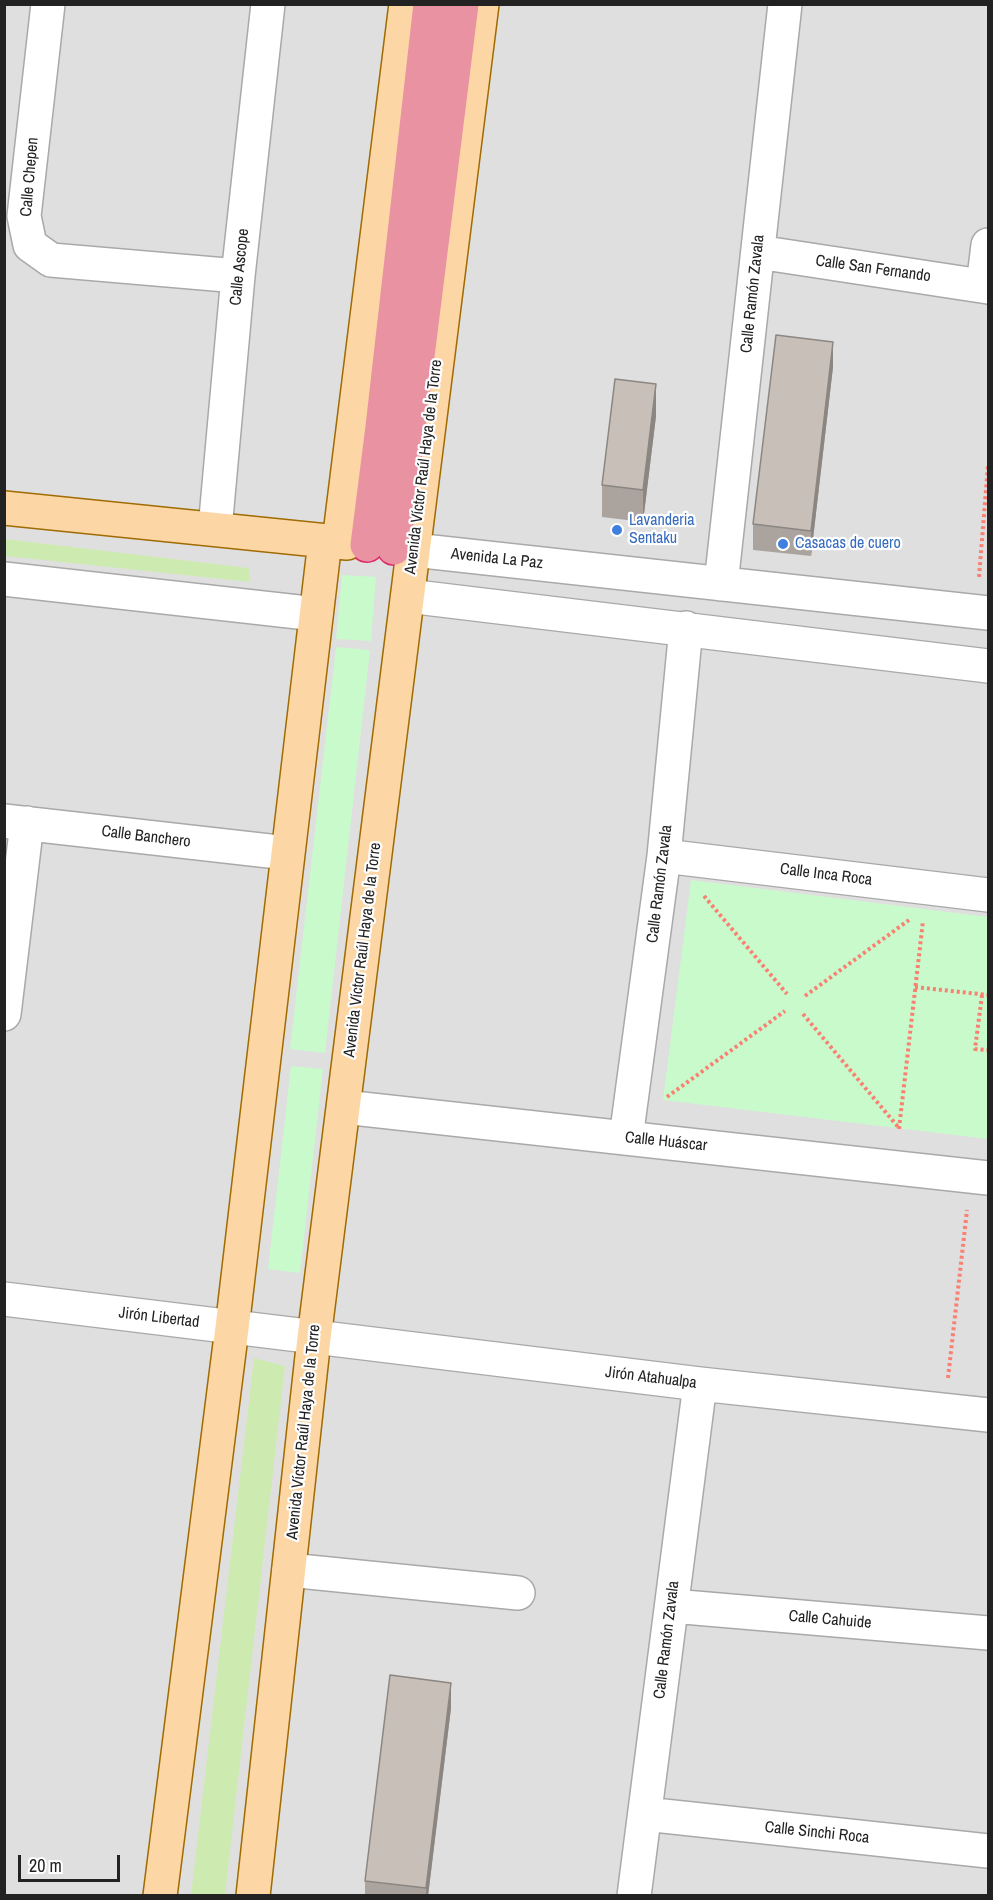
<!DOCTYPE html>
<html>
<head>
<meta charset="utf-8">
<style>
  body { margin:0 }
  #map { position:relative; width:993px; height:1900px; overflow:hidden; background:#f2efe9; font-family:"Archivo Narrow",sans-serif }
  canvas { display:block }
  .frame { position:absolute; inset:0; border:6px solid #222; pointer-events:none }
  .scale { position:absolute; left:18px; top:1855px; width:102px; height:27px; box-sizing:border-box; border:3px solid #222; border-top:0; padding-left:8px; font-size:18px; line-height:21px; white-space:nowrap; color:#222; -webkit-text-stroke:4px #fff; paint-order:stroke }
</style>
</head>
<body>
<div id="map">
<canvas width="993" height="1900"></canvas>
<div class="frame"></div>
<div class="scale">20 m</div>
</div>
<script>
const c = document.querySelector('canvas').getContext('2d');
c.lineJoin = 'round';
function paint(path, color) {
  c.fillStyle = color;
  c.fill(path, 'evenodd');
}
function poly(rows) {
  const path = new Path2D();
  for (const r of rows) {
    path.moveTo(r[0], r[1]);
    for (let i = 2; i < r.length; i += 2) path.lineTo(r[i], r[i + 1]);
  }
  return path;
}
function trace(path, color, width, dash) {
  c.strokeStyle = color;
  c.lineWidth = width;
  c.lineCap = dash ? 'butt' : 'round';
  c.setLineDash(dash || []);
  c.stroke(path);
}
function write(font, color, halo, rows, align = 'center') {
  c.font = font + ' "Archivo Narrow",sans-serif';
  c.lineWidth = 4.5;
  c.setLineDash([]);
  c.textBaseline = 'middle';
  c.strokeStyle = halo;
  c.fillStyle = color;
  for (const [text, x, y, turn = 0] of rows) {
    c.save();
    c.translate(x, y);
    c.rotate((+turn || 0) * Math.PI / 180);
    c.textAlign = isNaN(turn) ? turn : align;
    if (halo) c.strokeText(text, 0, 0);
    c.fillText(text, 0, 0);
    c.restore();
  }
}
const residential = poly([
  [5,5,988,5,988,1895,5,1895]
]);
const grass = poly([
  [5,539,249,568,250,582,5,556],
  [254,1358,285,1366,225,1895,191,1895]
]);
const park = poly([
  [342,575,376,577,371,641,336,639],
  [336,647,370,650,325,1053,290,1049],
  [691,880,988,917,988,1139,663,1100],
  [291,1066,323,1069,300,1273,268,1269]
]);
const path = poly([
  [979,577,988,465],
  [704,896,787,994],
  [915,987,988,995],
  [982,995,975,1049,988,1050],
  [805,996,909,920],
  [803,1014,899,1128],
  [667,1097,785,1011],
  [899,1129,923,921],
  [948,1378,967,1210]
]);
const minor = poly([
  [48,4,24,216,30,245,51,260,238,276],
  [758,252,988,287],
  [983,286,988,245],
  [215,529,238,276,268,4],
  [414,550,988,613],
  [4,579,316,614],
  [721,584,785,4],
  [408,596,988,666],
  [4,821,287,853],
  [664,856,988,895],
  [4,1014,27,823],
  [344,1107,988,1178],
  [626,1138,664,856,686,628],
  [4,1299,700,1384,988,1415],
  [289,1570,518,1593],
  [672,1606,988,1633],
  [645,1814,988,1851],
  [634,1896,700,1384]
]);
const major = poly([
  [4,508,347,543],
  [339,542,406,4],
  [160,1896,232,1328,325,541],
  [253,1896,314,1338,482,4]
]);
const highway = poly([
  [367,545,382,427,430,4],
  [394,548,462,4]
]);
const wall = poly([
  [833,367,811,556,753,550,753,524],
  [656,416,643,522,602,517,602,485],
  [451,1708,428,1896,365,1896,365,1881]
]);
const shadedWall = poly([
  [833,342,833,367,811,556,811,531],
  [656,384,656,416,643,522,643,490],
  [451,1683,451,1708,428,1896,426,1896,426,1888]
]);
const building = poly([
  [776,335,833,342,811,531,753,524,776,335],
  [615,379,656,384,643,490,602,485,615,379],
  [390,1675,451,1683,426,1888,365,1881,390,1675]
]);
const markers = [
  [617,530,6,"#3f7fe0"],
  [783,544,6,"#3f7fe0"]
];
const streetNames = [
  ["Calle Chepen",30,177,-85],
  ["Calle Ascope",240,267,-84],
  ["Calle San Fernando",873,269,8],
  ["Calle Ramón Zavala",753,294,-84],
  ["Avenida Víctor Raúl Haya de la Torre",424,467,-83],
  ["Avenida La Paz",497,559,6],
  ["Calle Banchero",146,837,7],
  ["Calle Inca Roca",826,875,7],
  ["Calle Ramón Zavala",660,884,-83],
  ["Avenida Víctor Raúl Haya de la Torre",363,950,-83],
  ["Calle Huáscar",666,1142,6],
  ["Jirón Libertad",159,1318,7],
  ["Jirón Atahualpa",651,1378,7],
  ["Avenida Víctor Raúl Haya de la Torre",304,1432,-84],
  ["Calle Cahuide",830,1620,5],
  ["Calle Ramón Zavala",667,1640,-83],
  ["Calle Sinchi Roca",817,1833,6]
];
const shopNames = [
  ["Lavanderia",629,521],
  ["Sentaku",629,539],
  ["Casacas de cuero",795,544]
];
paint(residential, '#e0dfdf');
paint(grass, '#cdebb0');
paint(park, '#c8facc');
trace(minor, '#a9a9a9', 36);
trace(major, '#a06b00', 36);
trace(highway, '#dc2a67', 36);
trace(path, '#fa8072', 4, [3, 3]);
trace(minor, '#fff', 33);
trace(major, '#fcd6a4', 33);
trace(highway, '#e892a2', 33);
paint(wall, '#aba49e');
paint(shadedWall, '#8b8681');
paint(building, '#c7bfb8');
trace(building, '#8b8681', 1.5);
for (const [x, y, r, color] of markers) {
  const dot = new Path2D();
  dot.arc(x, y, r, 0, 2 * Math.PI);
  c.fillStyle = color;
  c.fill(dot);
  trace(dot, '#fff', 2);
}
write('16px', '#222', '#fff', streetNames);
write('16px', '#366cbe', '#fff', shopNames, 'left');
</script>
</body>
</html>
